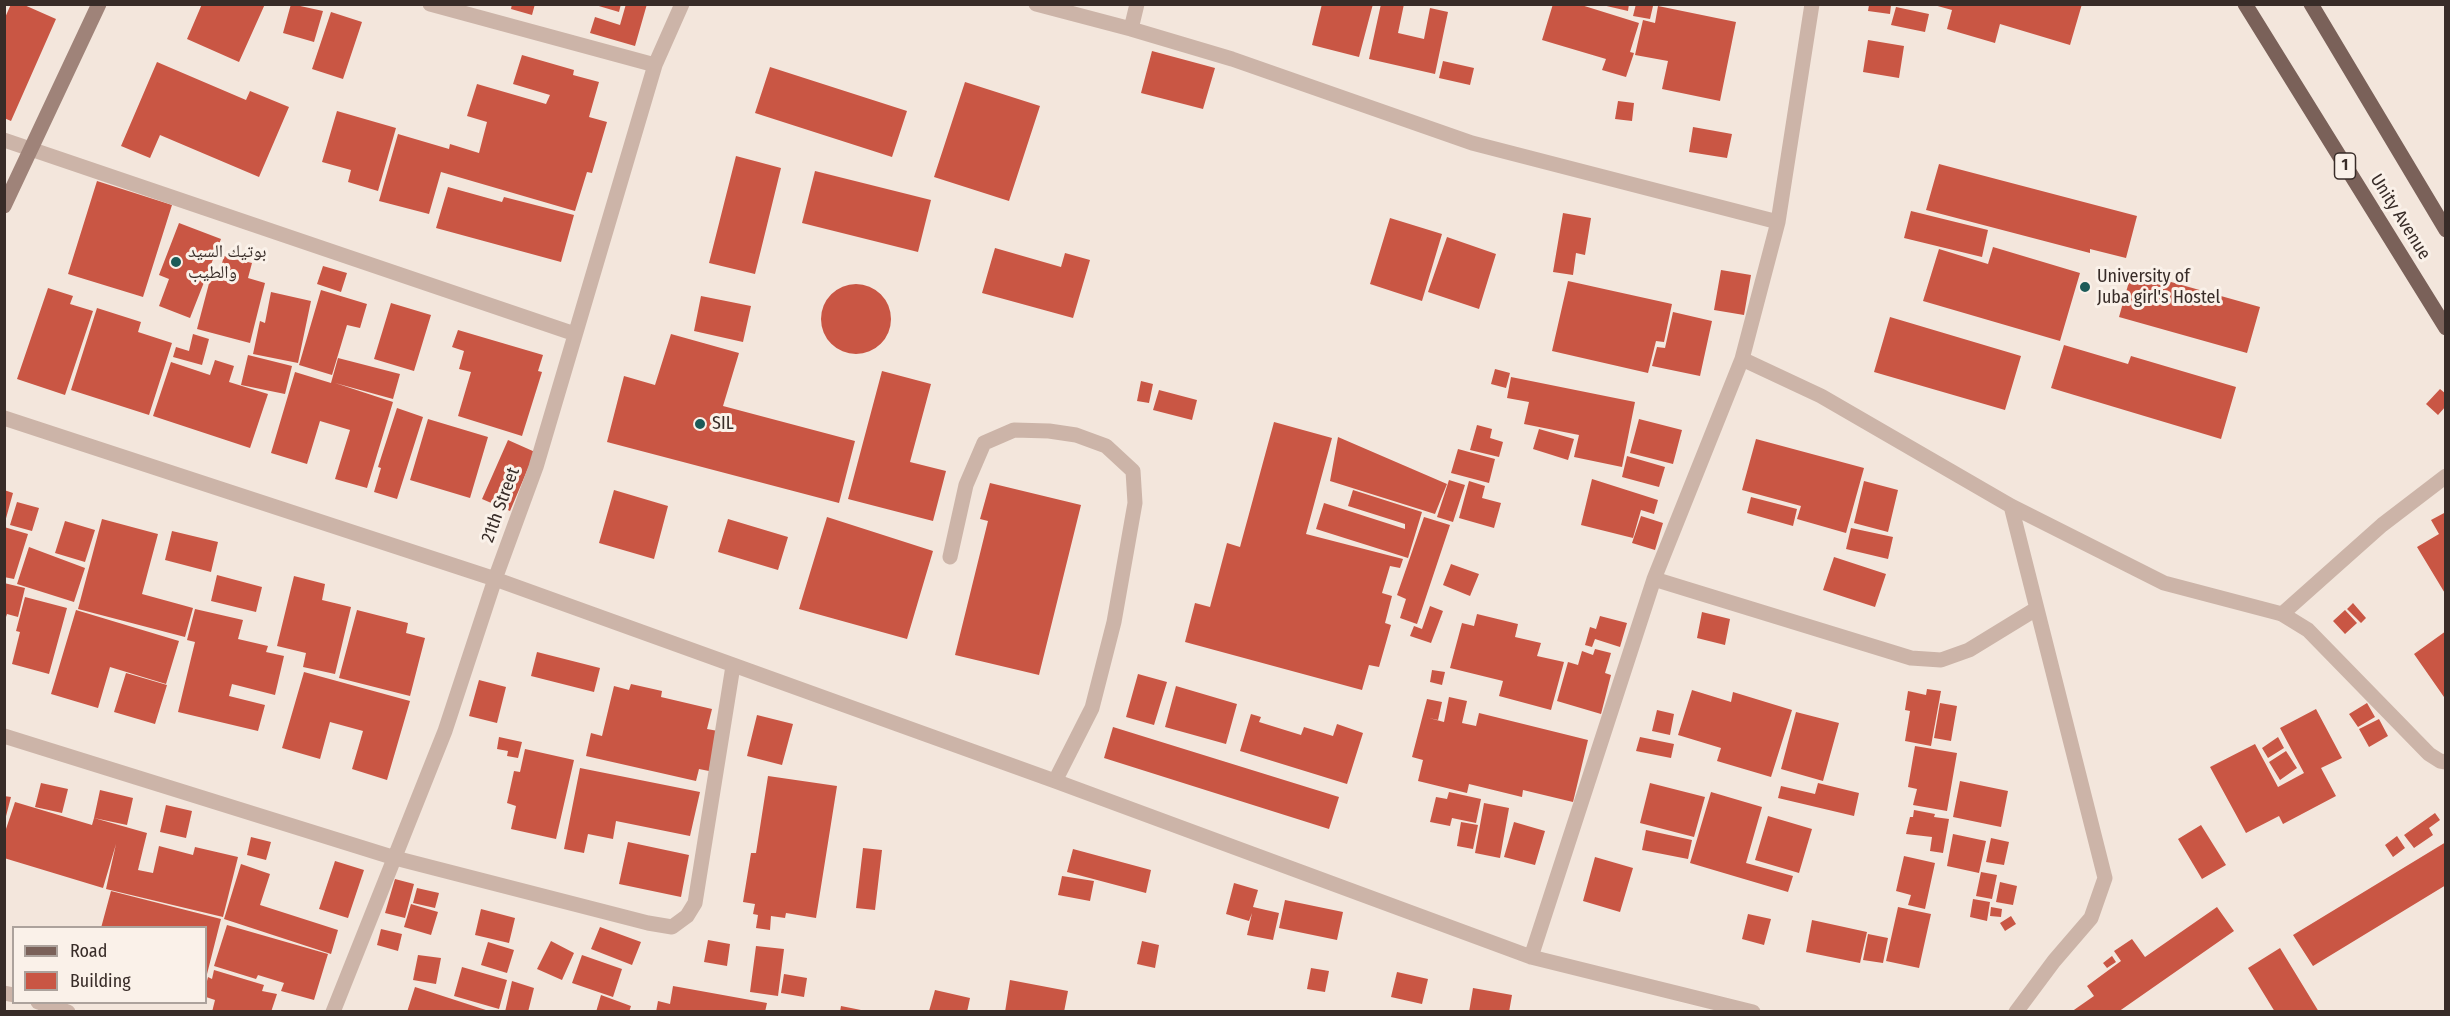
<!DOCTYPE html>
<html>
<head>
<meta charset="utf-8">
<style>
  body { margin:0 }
  #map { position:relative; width:2450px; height:1016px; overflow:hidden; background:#f3e6dc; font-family:"Fira Sans Condensed",sans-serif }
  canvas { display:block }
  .frame { position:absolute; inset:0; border:6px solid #382c28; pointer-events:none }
  .legend { position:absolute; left:12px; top:926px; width:195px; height:78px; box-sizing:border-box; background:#faf1e9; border:2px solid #aca29c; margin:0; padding:8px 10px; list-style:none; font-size:18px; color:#382c28 }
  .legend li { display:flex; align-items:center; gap:12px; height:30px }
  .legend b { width:30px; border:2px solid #aca29c }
</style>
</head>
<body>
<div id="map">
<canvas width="2450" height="1016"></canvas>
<div class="frame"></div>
<ul class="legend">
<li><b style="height:8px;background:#7a6159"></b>Road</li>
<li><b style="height:16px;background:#c95644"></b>Building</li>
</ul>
</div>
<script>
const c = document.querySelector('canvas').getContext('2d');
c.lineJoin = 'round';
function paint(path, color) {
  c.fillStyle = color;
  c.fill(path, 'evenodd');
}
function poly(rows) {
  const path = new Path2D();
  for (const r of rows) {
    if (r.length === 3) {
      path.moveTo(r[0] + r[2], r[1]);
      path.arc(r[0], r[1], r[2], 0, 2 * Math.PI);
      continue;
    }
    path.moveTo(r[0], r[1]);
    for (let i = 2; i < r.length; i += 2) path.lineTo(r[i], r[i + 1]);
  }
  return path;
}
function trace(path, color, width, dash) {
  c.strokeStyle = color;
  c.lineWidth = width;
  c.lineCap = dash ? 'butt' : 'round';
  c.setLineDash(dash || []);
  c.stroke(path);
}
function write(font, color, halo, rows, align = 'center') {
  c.font = font + ' "Fira Sans Condensed","Noto Naskh Arabic",sans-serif';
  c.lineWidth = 6;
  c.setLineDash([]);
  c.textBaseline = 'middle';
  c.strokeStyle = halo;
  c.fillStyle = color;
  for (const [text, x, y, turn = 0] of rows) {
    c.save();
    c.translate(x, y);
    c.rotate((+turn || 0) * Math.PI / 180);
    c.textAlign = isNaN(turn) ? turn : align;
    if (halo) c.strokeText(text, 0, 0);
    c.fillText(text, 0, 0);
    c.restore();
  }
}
const building = poly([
  [11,4,22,4,56,19,11,121,4,118,4,20],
  [202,4,265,4,239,62,187,39],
  [291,4,323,11,314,42,283,33],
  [512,4,535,4,532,15,511,9],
  [592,4,621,4,619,12],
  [626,4,647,4,635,46,590,33,595,17,620,25],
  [1322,4,1373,4,1359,57,1312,45],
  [1381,4,1404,4,1398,33,1424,39,1430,8,1448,12,1435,74,1369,59],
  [1553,4,1578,4,1639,23,1630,52,1634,53,1626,77,1602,70,1606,59,1542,40],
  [1598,4,1629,4,1628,11],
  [1636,4,1653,6,1650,19,1633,16],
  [2082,4,2070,45,2000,24,1995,43,1947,29,1952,10,1934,5],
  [1869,5,1891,5,1890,14,1868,11],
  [1658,6,1736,22,1720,101,1662,89,1668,61,1635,55,1643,20,1655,23],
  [1896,7,1929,14,1925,32,1891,25],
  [331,12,362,22,343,79,312,69],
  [1868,40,1904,46,1899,78,1863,72],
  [1152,51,1215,68,1203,109,1141,93],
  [522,55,574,70,573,75,599,82,589,117,607,122,592,173,587,172,575,211,441,172,429,214,379,201,398,134,449,149,450,144,479,153,487,122,467,116,477,84,546,104,550,95,513,84],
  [1443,61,1474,68,1470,85,1439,78],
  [157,62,246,100,250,91,289,107,259,177,160,135,150,158,121,146],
  [770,67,907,111,892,157,755,113],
  [965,82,1040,106,1009,201,934,177],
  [1618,101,1634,103,1632,121,1615,119],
  [337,111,396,128,378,191,348,182,351,170,322,162],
  [1693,127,1732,134,1727,158,1689,152],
  [736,156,781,168,755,274,709,263],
  [1939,164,2137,216,2126,258,2090,249,2090,253,1926,210],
  [815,171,931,200,918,252,802,223],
  [97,181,172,205,143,297,68,274],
  [448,187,502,202,504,197,574,215,561,262,436,228],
  [1911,211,1988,230,1982,257,1904,238],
  [1563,213,1591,218,1585,255,1576,253,1573,275,1553,272],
  [1390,218,1442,234,1422,301,1370,284],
  [179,223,221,239,190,318,159,306,169,279,159,275],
  [1447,237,1496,254,1479,309,1428,292],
  [1993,247,2080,273,2060,341,1923,301,1939,249,1988,264],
  [995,248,1061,267,1065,253,1090,260,1073,318,982,293],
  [224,256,252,263,248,278,265,283,250,343,197,329,212,272,219,274],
  [323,266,347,273,341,292,317,284],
  [1721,270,1751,275,1744,315,1714,310],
  [2132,271,2260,307,2247,353,2119,317],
  [1568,281,1672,304,1664,342,1656,341,1648,373,1552,351],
  [856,319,35],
  [48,288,73,296,70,304,93,311,65,395,17,379],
  [321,290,367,304,360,328,347,325,332,375,299,365],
  [271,292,311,301,298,363,253,354,260,321,265,323],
  [701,296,751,306,743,342,694,331],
  [391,303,431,315,414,371,374,359],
  [97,308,141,322,138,332,172,343,149,415,71,390],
  [1673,312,1712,321,1700,376,1652,366,1657,347,1665,348],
  [1890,317,2021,356,2005,410,1874,372],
  [458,330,543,355,538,371,542,372,522,436,458,416,471,372,459,369,464,351,452,347],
  [193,334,209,339,202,365,173,357,176,347,189,351],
  [671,334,739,353,723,406,855,441,839,503,607,442,624,376,655,385],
  [2064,345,2128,364,2131,356,2236,387,2221,439,2051,388],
  [248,355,292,366,285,394,241,385],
  [338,358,400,374,393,399,335,383,393,402,367,488,335,479,350,430,320,421,307,464,271,453,295,372,331,383],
  [215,360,234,366,229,382,268,394,250,448,153,416,171,362,210,375],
  [1495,369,1510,373,1506,388,1491,384],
  [882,371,931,384,910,462,946,471,933,521,848,499],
  [1511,377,1635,402,1622,467,1574,457,1579,435,1524,424,1529,402,1507,398],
  [1141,381,1153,384,1149,403,1137,401],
  [2440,389,2446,394,2446,406,2438,415,2426,404],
  [1159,390,1197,400,1192,420,1153,410],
  [397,408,423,417,397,499,374,492,381,468,378,467],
  [428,419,488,437,470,498,410,480],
  [1639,419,1682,430,1673,464,1630,453],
  [1274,422,1332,438,1306,534,1403,559,1400,568,1390,566,1382,593,1392,596,1385,623,1391,625,1379,667,1369,665,1362,690,1185,642,1195,603,1210,607,1227,543,1240,547],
  [1477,425,1492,429,1490,438,1503,442,1499,457,1470,450],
  [1539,429,1574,439,1568,460,1533,449],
  [1338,437,1447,484,1435,514,1330,481],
  [1756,439,1864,468,1846,533,1797,519,1801,506,1742,490],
  [508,440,535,452,510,511,482,499],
  [1458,449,1495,459,1489,483,1451,473],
  [1627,456,1665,467,1659,487,1622,477],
  [1592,479,1658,500,1654,514,1641,510,1633,538,1581,525],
  [1449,480,1465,485,1453,522,1437,517],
  [1469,481,1485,486,1482,498,1501,503,1494,528,1459,518],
  [1864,481,1898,490,1888,532,1854,523],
  [990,483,1081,505,1039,675,955,655,988,521,980,519],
  [4,490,13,493,5,522,4,522],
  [614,490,668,506,654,559,599,543],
  [1353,490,1422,512,1408,558,1316,529,1324,503,1405,529,1405,524,1348,506],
  [1751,497,1797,509,1793,526,1747,513],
  [17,502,39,508,32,531,10,525],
  [2446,512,2446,595,2417,547,2439,534,2431,520],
  [1641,516,1663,523,1655,550,1632,543],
  [827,517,933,551,907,639,799,609],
  [1424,517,1450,525,1417,624,1400,618,1406,599,1397,595],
  [102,519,158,534,142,594,193,608,185,637,78,609],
  [728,519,788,537,778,570,718,552],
  [65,521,95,530,85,562,55,553],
  [4,527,28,534,14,579,4,577],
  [1851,528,1893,537,1888,559,1846,549],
  [172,531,218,542,211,572,165,560],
  [29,547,85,568,74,602,17,584],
  [1834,557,1886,574,1875,607,1823,590],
  [1451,564,1479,574,1470,596,1443,585],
  [217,575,262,587,256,612,211,601],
  [294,576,325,584,322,600,351,607,335,674,303,667,306,653,277,646],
  [4,583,25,588,18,617,7,614,5,620],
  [25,597,67,608,49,674,12,664,20,632,16,631],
  [2353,603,2366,618,2361,623,2347,609],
  [1430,606,1443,611,1431,643,1410,636,1414,626,1422,629],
  [195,609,243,620,238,639,268,646,266,652,284,656,275,695,232,684,229,696,265,705,258,731,178,712,195,642,187,640],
  [76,610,179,641,166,684,110,667,98,708,51,694],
  [357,610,408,623,406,633,425,638,410,696,339,678],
  [2345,610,2357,623,2345,634,2333,621],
  [1702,612,1730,619,1725,645,1697,638],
  [1477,614,1518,624,1515,637,1541,643,1537,656,1564,662,1551,710,1499,696,1503,681,1450,668,1462,623,1474,626],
  [1600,616,1627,623,1620,647,1595,639,1592,647,1585,645,1590,627,1596,629],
  [2446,631,2446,695,2444,697,2414,654],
  [1595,649,1611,653,1605,673,1611,675,1601,714,1557,701,1568,662,1578,665,1582,651,1593,655],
  [537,652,600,668,594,692,531,676],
  [1432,670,1445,672,1442,685,1430,682],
  [304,672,410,701,387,780,352,769,363,731,330,722,320,759,282,748],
  [126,673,167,685,155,724,114,712],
  [1138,674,1167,682,1154,725,1126,717],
  [479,680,506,687,497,723,469,716],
  [631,684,662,691,661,697,712,709,707,729,718,731,709,771,699,769,696,781,586,756,591,733,602,736,614,686,629,690],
  [1176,686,1237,704,1226,744,1165,727],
  [1927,689,1941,691,1931,746,1905,741,1910,711,1905,710,1908,691,1926,695],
  [1692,690,1731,702,1733,692,1792,710,1771,777,1717,761,1721,748,1678,735],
  [1449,697,1467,701,1462,723,1476,726,1479,713,1588,740,1573,802,1523,790,1522,797,1469,784,1467,793,1418,781,1423,760,1412,757,1427,699,1442,702,1438,720,1429,718,1444,722],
  [1940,703,1957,706,1951,741,1934,738],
  [2367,703,2375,717,2358,727,2349,714],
  [2316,709,2342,758,2321,768,2336,796,2283,824,2279,816,2246,833,2210,767,2255,744,2278,787,2304,773,2280,728],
  [1657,710,1674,714,1670,735,1652,731],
  [1796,712,1839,723,1823,781,1781,769],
  [1251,714,1261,717,1259,722,1301,735,1304,727,1333,736,1337,724,1363,733,1347,784,1240,751],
  [757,715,793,724,782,765,747,756],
  [2379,719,2388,736,2369,747,2359,729],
  [1113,727,1339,797,1329,829,1104,758],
  [499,737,522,742,518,758,507,756,508,751,497,749],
  [1640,737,1674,744,1671,758,1636,751],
  [2278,737,2284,748,2268,758,2262,748],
  [1915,746,1957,753,1947,811,1913,805,1917,789,1908,787],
  [525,749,574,760,556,839,511,829,516,806,507,803,514,771,520,772],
  [2286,751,2297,768,2280,780,2269,762],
  [580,768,700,792,690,836,616,821,613,839,588,834,584,853,564,849],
  [768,776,837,786,816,918,786,913,785,918,771,916,770,930,756,928,758,915,753,914,755,904,743,902,751,853,756,853],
  [1960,781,2008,791,2001,827,1953,817],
  [41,783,68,789,62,813,35,807],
  [1650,783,1705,797,1694,837,1640,823],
  [1818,783,1859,793,1854,816,1778,798,1781,786,1815,794],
  [100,790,133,798,127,825,94,818],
  [1449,792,1481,799,1476,823,1452,818,1450,826,1430,822,1436,797,1447,799],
  [1711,792,1762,807,1746,863,1793,876,1788,892,1690,863],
  [4,796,11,797,5,820,4,820],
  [15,802,92,825,94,818,147,833,138,870,153,873,159,846,193,855,195,847,238,857,223,917,106,889,116,844,103,888,4,858,4,835],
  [1484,803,1509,808,1500,858,1475,853],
  [166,805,192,811,186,838,160,832],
  [1914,810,1935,814,1934,817,1949,819,1943,853,1930,851,1932,837,1906,834,1910,817,1913,817],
  [2435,813,2440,820,2429,828,2433,835,2414,848,2404,835],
  [1768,816,1812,829,1799,873,1755,860],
  [1461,822,1478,825,1473,849,1457,846],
  [1514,822,1545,831,1535,865,1504,857],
  [2201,825,2226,865,2202,879,2178,839],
  [1646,830,1692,840,1688,859,1642,850],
  [1953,834,1986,841,1979,873,1947,866],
  [2397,836,2405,848,2393,857,2385,845],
  [251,837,271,842,266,860,247,855],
  [1991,838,2009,842,2004,865,1986,862],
  [628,842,689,855,681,897,619,884],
  [2446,842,2446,885,2313,966,2293,935],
  [863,848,882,850,875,910,856,908],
  [1073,849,1151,870,1146,893,1067,872],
  [1904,856,1935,863,1925,909,1908,905,1911,895,1896,891],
  [1595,857,1633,868,1620,912,1583,901],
  [335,861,364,870,348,918,319,909],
  [241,864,270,874,260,905,338,930,331,954,224,919],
  [1981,872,1997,875,1992,899,1976,896],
  [1062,876,1094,881,1090,901,1058,895],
  [395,879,414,884,405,918,385,913],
  [2000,882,2017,886,2013,905,1996,902],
  [1234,883,1258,890,1253,907,1279,913,1273,940,1247,935,1252,913,1249,921,1226,914],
  [417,888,439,893,435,908,413,903],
  [111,891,221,919,206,978,206,928,101,928],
  [1973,899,1990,902,1987,921,1970,917],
  [1285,900,1343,912,1337,940,1279,928],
  [411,904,438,912,431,935,404,927],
  [1898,907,1931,914,1919,968,1886,961],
  [1991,907,2002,909,2001,917,1990,916],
  [2217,907,2234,931,2118,1012,2071,1012,2094,996,2087,986,2121,961,2114,951,2132,939,2145,957],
  [481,909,515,918,509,943,475,935],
  [1748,914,1771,919,1764,945,1742,939],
  [2011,916,2016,924,2005,931,2000,923],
  [1812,920,1867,932,1860,963,1806,952],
  [227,925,328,954,314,1000,281,991,284,983,258,975,256,979,214,966],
  [600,927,641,942,632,965,591,949],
  [381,929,402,934,398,951,377,945],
  [1868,934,1888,938,1883,963,1863,960],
  [708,940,730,944,727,966,704,962],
  [551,941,574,953,562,980,537,969],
  [1142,941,1159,945,1155,968,1137,964],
  [488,942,514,950,507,973,481,965],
  [756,946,784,949,778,996,750,992],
  [2280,948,2319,1012,2275,1012,2248,968],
  [418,955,441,958,436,984,413,980],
  [582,955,622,969,613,997,572,983],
  [2112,956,2116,962,2107,968,2103,963],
  [462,967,507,980,499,1009,454,996],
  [1311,968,1329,971,1325,992,1307,989],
  [214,970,264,985,262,991,277,994,271,1012,212,1012,215,1000,206,997,206,985,208,977,212,979],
  [1397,972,1428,979,1422,1004,1391,997],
  [784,974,807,978,804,997,781,993],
  [1010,980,1068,991,1064,1012,1005,1012],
  [512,981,534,988,528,1012,505,1012],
  [673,986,767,1003,765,1012,656,1012,658,1001,670,1004],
  [415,987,489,1011,489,1012,407,1012],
  [1473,988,1512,995,1509,1012,1469,1012],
  [935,990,970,998,967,1012,929,1011],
  [601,995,631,1006,629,1012,596,1012],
  [841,1006,861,1010,861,1012,840,1012]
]);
const lane = poly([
  [2282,614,2382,525,2446,476]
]);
const street = poly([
  [430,4,655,65],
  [1036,4,1131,29,1232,59,1472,143,1778,222],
  [1131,29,1137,4],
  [4,140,575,334],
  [1742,359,1821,396,2011,506,2164,583,2282,614,2308,630,2429,754,2440,761,2446,762],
  [4,418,495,579,1055,781,1531,957,1753,1012],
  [2011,506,2105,878,2091,918,2054,961,2016,1012],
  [950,557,966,485,984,443,1014,430,1049,431,1076,435,1106,446,1133,471,1135,503,1114,622,1092,708,1055,781],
  [1654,579,1911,658,1941,660,1969,650,2036,609],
  [4,736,395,858,648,923,672,927,687,916,695,903,733,666],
  [1531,957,1654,579,1742,359,1778,222,1812,4],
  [4,993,14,995],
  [38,1002,68,1012],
  [333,1012,445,731,495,579,536,467,655,65,682,4]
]);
const secondary = poly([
  [4,206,99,4]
]);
const primary = poly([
  [2245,4,2446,328],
  [2311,4,2446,230]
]);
const markers = [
  [176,262,6,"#1c5b58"],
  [2085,287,6,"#1c5b58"],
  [700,424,6,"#1c5b58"]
];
const shields = [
  [2345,166,21]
];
const shieldNames = [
  ["1",2345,166]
];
const streetNames = [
  ["Unity Avenue",2400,217,58],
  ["21th Street",501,505,-70]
];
const poiNames = [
  ["بوتيك السيد",188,252],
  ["والطيب",188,273],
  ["University of",2097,277],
  ["Juba girl's Hostel",2097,298],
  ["SIL",712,424]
];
paint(building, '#c95644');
trace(lane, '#ccb4a8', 15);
trace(street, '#ccb4a8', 15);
trace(secondary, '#9f8379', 15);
trace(primary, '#7a6159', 15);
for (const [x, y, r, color] of markers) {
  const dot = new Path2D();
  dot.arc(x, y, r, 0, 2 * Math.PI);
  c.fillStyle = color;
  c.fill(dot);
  trace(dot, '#faf1e9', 2);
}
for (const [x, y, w] of shields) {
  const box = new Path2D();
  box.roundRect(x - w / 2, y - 13, w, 26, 4.5);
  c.fillStyle = '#faf1e9';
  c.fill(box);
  trace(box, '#382c28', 1.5);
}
write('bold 16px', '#382c28', null, shieldNames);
write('18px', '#382c28', '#faf1e9', streetNames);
write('18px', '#382c28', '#faf1e9', poiNames, 'left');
</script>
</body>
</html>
